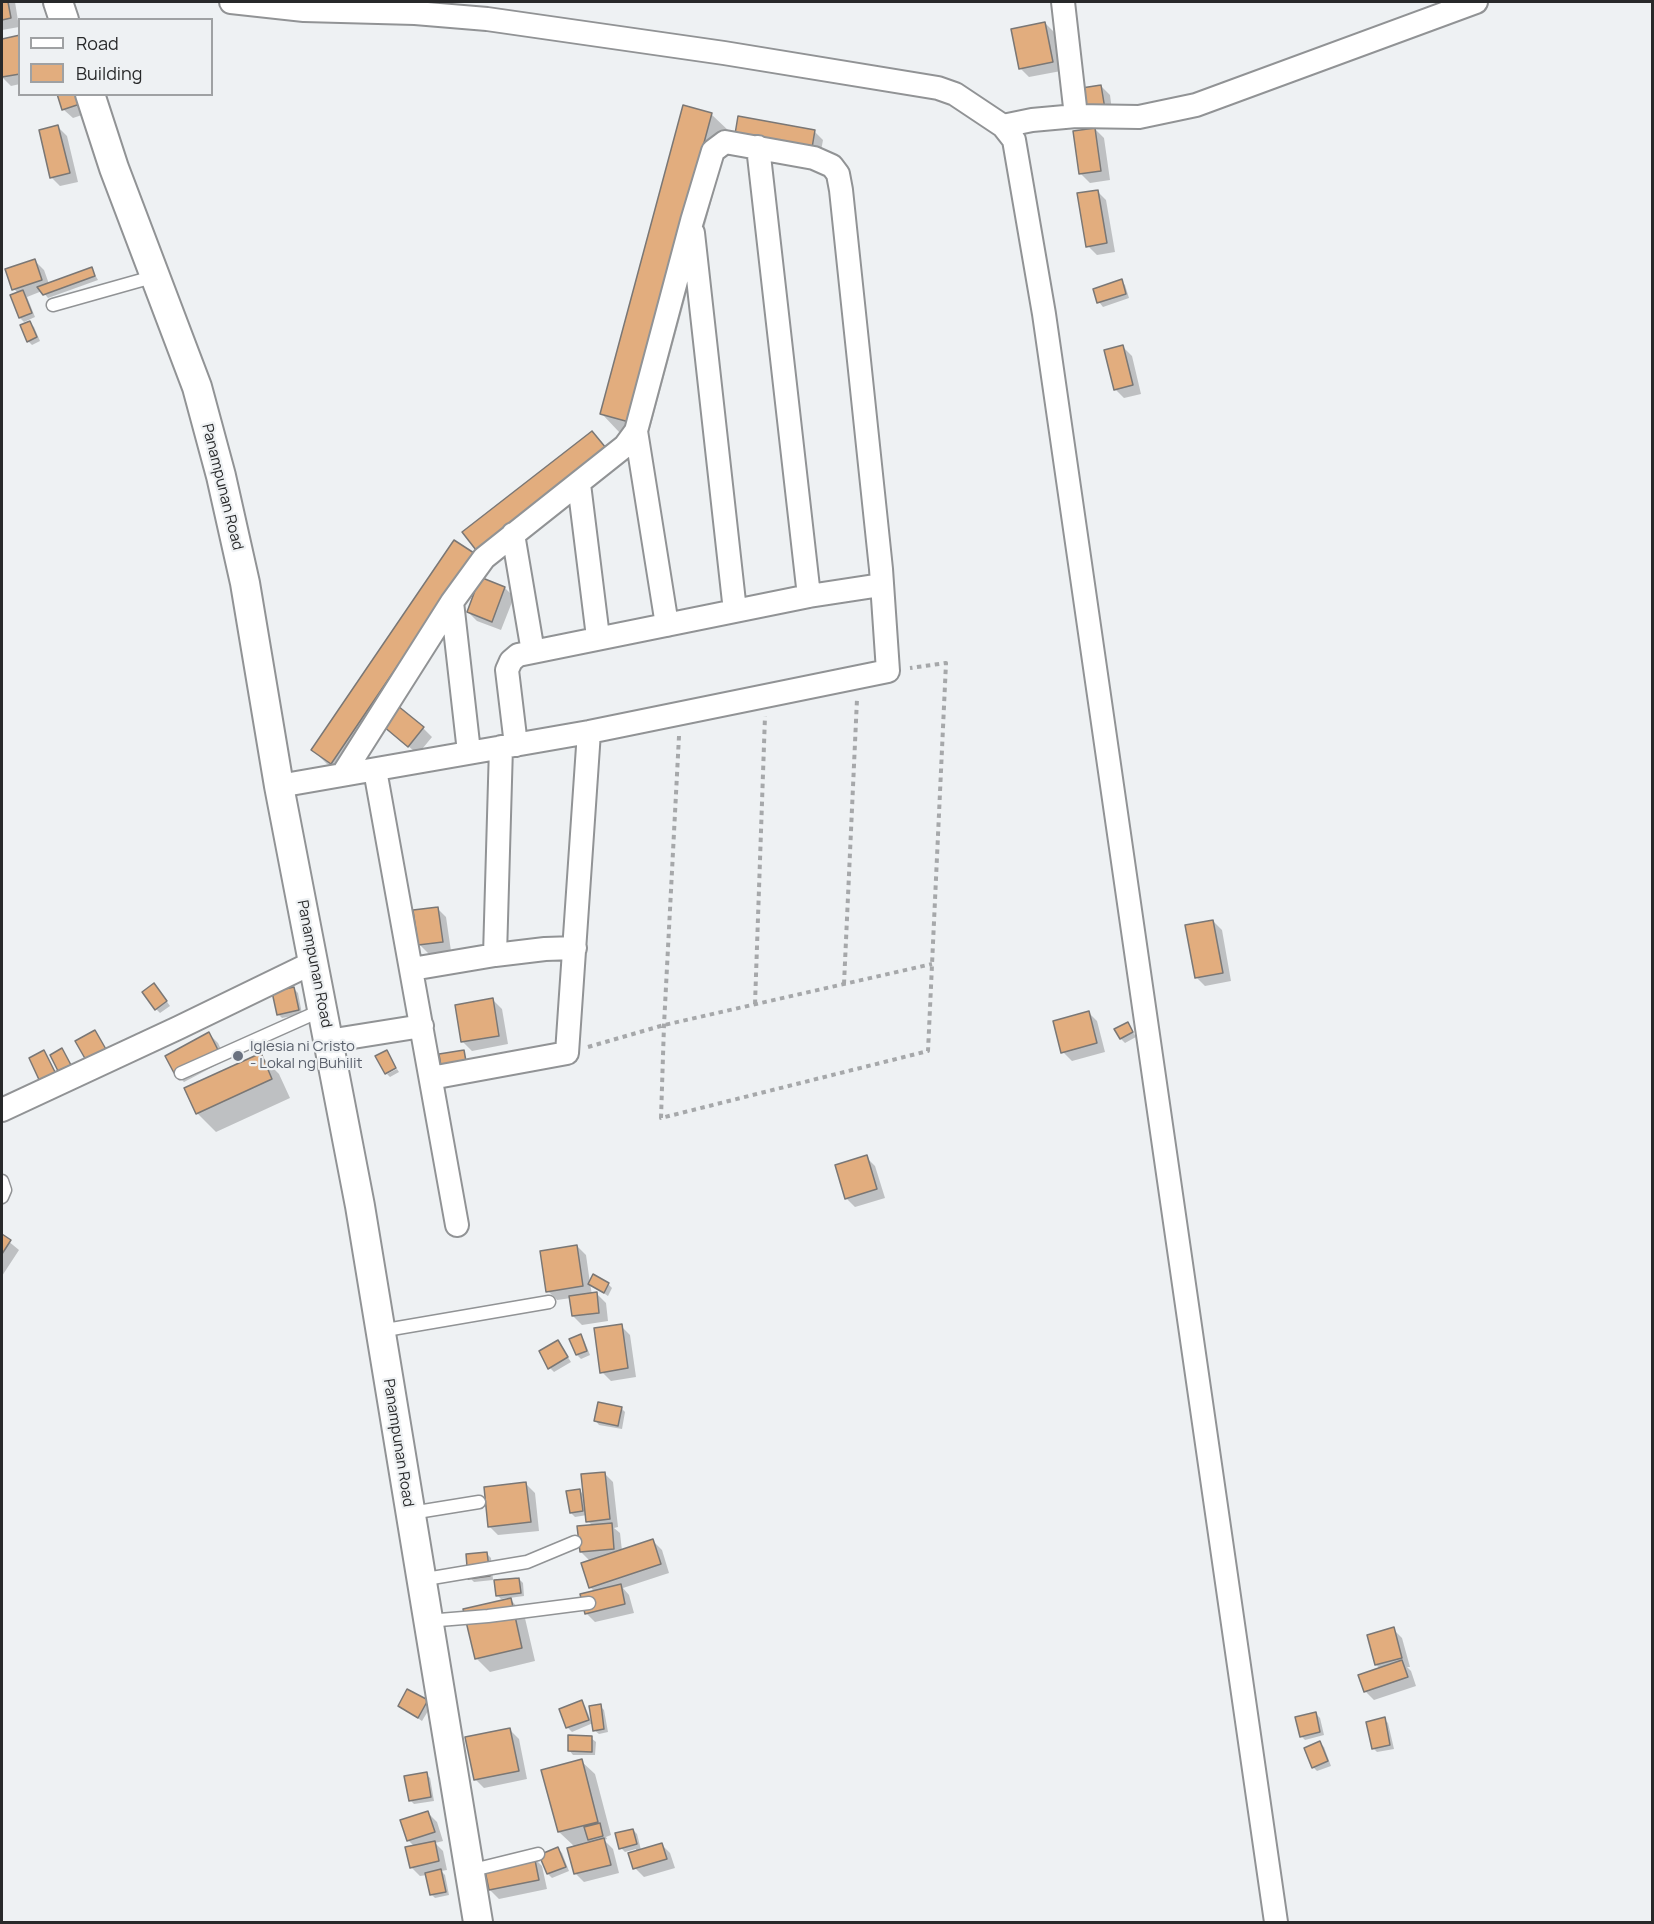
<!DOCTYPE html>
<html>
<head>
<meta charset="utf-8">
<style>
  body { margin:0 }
  #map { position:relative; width:1654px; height:1924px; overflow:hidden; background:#eef1f3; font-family:Manrope,sans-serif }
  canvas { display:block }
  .frame { position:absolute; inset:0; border:3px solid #28292a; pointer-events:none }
  .legend { position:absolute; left:18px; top:18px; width:195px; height:78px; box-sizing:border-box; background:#eef1f3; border:2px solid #9fa1a3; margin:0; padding:8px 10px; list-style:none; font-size:18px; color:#28292a }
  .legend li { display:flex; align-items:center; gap:12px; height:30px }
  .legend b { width:30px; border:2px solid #9fa1a3 }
</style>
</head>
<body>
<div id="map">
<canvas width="1654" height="1924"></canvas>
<div class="frame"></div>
<ul class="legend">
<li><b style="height:8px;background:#fff"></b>Road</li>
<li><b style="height:16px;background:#e2ad7e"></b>Building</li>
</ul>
</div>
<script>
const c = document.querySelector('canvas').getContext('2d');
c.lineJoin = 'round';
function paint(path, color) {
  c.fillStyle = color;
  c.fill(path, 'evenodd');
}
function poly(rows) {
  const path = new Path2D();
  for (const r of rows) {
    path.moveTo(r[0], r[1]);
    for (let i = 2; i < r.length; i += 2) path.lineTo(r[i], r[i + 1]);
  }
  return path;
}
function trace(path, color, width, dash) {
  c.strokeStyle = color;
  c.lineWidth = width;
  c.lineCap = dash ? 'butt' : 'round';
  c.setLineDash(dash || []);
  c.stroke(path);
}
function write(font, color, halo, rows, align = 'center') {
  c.font = font + ' Manrope,sans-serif';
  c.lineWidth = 4.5;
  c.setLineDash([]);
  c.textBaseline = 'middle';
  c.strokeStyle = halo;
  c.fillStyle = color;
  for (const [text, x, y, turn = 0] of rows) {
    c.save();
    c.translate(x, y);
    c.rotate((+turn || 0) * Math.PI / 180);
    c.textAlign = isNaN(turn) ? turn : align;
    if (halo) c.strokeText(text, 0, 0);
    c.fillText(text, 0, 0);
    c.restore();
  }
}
const shadow = poly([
  [2,2,15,2,19,27,2,30],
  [1045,23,1054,32,1061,71,1029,77,1020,68],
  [20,37,20,84,11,86,2,77,2,40],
  [1101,86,1110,95,1113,118,1089,121],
  [59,94,94,111,73,118,64,110],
  [711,114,730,132,647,440,620,433,602,414],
  [58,127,67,136,78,182,60,186,51,177],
  [1095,129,1104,138,1110,180,1090,183,1081,174],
  [814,131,823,140,819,162,745,148],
  [1097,191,1106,200,1115,252,1097,255,1088,246],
  [35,261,44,270,49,284,91,268,98,280,48,298,42,291,27,297,35,317,24,322,20,318,12,296,18,293,14,289],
  [1121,281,1125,285,1129,298,1103,307,1099,302,1095,290],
  [30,323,34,327,40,341,32,345,28,341],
  [1123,347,1132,356,1141,394,1124,398,1115,389],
  [473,554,346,776,327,764,313,750],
  [505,588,514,597,501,630,477,621,468,612],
  [423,728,432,737,418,754,394,735],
  [437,908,446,917,451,951,429,954,420,945],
  [1213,921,1222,930,1231,981,1205,986,1196,977],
  [158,989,170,1006,160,1013,156,1009],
  [294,989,298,993,302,1014,282,1018,278,1014],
  [493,1000,502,1009,508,1044,472,1051,463,1042],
  [1088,1012,1097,1021,1105,1052,1072,1061,1063,1052],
  [1128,1024,1136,1037,1125,1043,1121,1039],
  [209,1034,218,1043,226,1060,184,1082,175,1073],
  [260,1055,279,1074,290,1098,216,1132,198,1114,186,1089],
  [397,1069,399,1072,390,1077,387,1074],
  [866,1157,875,1166,885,1198,855,1207,846,1198],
  [2,1236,19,1250,2,1276],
  [577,1246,586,1255,590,1283,608,1284,612,1288,608,1296,590,1284,592,1294,597,1294,606,1303,608,1321,582,1325,573,1316,571,1298,557,1300,548,1291],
  [621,1326,630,1335,636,1377,611,1381,602,1372],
  [580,1336,584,1340,590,1355,581,1359,577,1355,571,1340],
  [558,1342,571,1362,554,1372,550,1368],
  [621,1408,625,1412,622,1429,599,1425,595,1420],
  [604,1473,613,1482,618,1527,614,1528,620,1533,622,1551,653,1541,662,1550,669,1573,623,1588,629,1595,634,1613,595,1622,586,1613,595,1592,590,1587,590,1561,581,1552,593,1526,588,1521,587,1515,575,1517,571,1513,579,1490,585,1496],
  [526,1484,535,1493,539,1531,498,1535,489,1526],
  [487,1554,491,1558,493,1580,474,1582,470,1578],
  [519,1579,523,1583,524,1596,509,1598,524,1614,535,1661,490,1672,476,1658,509,1600,508,1598,501,1599,497,1595],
  [1393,1629,1402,1638,1410,1667,1407,1667,1411,1671,1416,1686,1374,1700,1365,1691,1381,1669,1376,1665,1369,1636],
  [427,1702,431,1706,422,1721,399,1706],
  [581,1702,585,1706,592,1723,600,1706,604,1710,608,1732,599,1734,594,1730,593,1723,572,1732,568,1728,561,1710],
  [1316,1714,1320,1718,1324,1735,1305,1740,1301,1736],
  [1384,1719,1388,1723,1394,1749,1377,1752,1373,1748],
  [510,1730,519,1739,527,1779,484,1788,475,1779],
  [591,1738,596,1742,595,1755,573,1755,569,1750],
  [1320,1743,1324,1747,1331,1766,1317,1771,1313,1767],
  [581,1761,595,1774,611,1835,606,1837,607,1839,604,1840,613,1849,619,1873,584,1882,575,1873,575,1847,559,1832],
  [426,1774,430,1778,434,1801,414,1804,410,1800],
  [428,1813,437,1822,443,1841,435,1843,443,1851,447,1870,441,1871,445,1875,449,1895,435,1898,431,1894,427,1875,420,1876,411,1867,415,1847,408,1840],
  [633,1830,637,1834,641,1850,661,1844,670,1853,675,1868,644,1877,635,1868,636,1849,625,1852,621,1848],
  [558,1849,562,1853,569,1871,552,1878,548,1874],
  [533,1857,542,1866,547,1889,499,1899,490,1890]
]);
const building = poly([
  [2,2,8,2,11,18,2,20,2,2],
  [1045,22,1053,62,1019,69,1011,29,1045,22],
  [20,35,20,74,2,77,2,39,20,35],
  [1101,85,1105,109,1079,113,1075,89,1101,85],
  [57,94,83,94,86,102,62,110,57,94],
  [683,105,712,113,629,422,600,414,683,105],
  [738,116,815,130,811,154,734,140,738,116],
  [58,125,70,173,50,178,39,130,58,125],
  [1095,128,1101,171,1079,174,1073,131,1095,128],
  [1098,190,1107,243,1086,247,1077,193,1098,190],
  [35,259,42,280,12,290,5,269,35,259],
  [92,267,95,276,43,295,37,287,92,267],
  [1122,279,1126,294,1097,303,1093,289,1122,279],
  [23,290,32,313,19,318,10,295,23,290],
  [30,321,37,337,27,342,20,325,30,321],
  [1123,345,1133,385,1114,390,1104,350,1123,345],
  [592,431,606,448,476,550,462,532,592,431],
  [454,540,474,553,331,764,311,750,454,540],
  [480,577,505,587,492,622,467,612,480,577],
  [398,706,424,727,408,747,383,726,398,706],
  [438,907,443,942,418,945,413,910,438,907],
  [1213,920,1223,973,1195,978,1185,925,1213,920],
  [154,983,167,1001,155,1010,142,992,154,983],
  [294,987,299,1010,277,1015,272,992,294,987],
  [493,998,499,1036,461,1042,455,1005,493,998],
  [1089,1011,1097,1043,1061,1053,1053,1021,1089,1011],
  [1128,1022,1133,1032,1120,1039,1114,1029,1128,1022],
  [95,1030,107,1051,87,1062,75,1041,95,1030],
  [209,1032,218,1050,174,1073,165,1056,209,1032],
  [62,1048,71,1065,58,1071,50,1055,62,1048],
  [44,1050,57,1076,41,1084,29,1058,44,1050],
  [387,1050,396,1068,385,1074,375,1056,387,1050],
  [464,1050,467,1067,442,1072,439,1054,464,1050],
  [261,1053,272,1079,196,1114,184,1088,261,1053],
  [867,1155,877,1189,845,1199,835,1165,867,1155],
  [2,1234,11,1240,2,1254,2,1234],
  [577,1245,583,1286,546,1292,540,1251,577,1245],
  [593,1274,609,1283,604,1293,588,1284,593,1274],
  [597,1292,599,1313,572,1316,569,1296,597,1292],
  [622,1324,628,1368,600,1373,594,1328,622,1324],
  [581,1334,587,1351,576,1355,569,1339,581,1334],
  [558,1340,568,1357,548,1369,539,1351,558,1340],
  [598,1402,622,1407,618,1426,594,1421,598,1402],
  [605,1472,610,1519,586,1522,581,1474,605,1472],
  [526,1482,531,1522,488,1527,484,1487,526,1482],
  [580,1489,583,1511,570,1513,566,1491,580,1489],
  [612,1523,614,1549,580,1552,577,1526,612,1523],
  [653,1539,661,1564,589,1588,581,1563,653,1539],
  [487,1552,490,1576,468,1579,466,1554,487,1552],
  [519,1578,521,1593,496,1596,494,1580,519,1578],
  [621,1584,625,1604,585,1614,580,1594,621,1584],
  [511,1598,522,1648,475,1659,463,1609,511,1598],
  [1394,1627,1402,1658,1375,1665,1367,1635,1394,1627],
  [1402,1660,1408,1677,1364,1692,1358,1675,1402,1660],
  [407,1689,428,1700,418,1718,398,1706,407,1689],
  [582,1700,589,1720,566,1728,559,1709,582,1700],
  [601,1704,604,1729,593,1731,589,1706,601,1704],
  [1316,1712,1320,1732,1300,1737,1295,1717,1316,1712],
  [1385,1717,1390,1745,1372,1749,1366,1722,1385,1717],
  [510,1728,519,1771,474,1780,465,1737,510,1728],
  [568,1735,592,1736,592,1752,568,1751,568,1735],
  [1320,1741,1328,1761,1312,1768,1304,1748,1320,1741],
  [582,1759,598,1822,558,1832,541,1770,582,1759],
  [427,1772,431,1797,409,1801,404,1776,427,1772],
  [428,1811,435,1832,407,1841,400,1820,428,1811],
  [600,1823,603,1836,588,1840,584,1827,600,1823],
  [633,1829,637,1844,619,1849,615,1833,633,1829],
  [604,1838,611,1865,574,1874,567,1848,604,1838],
  [435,1841,439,1861,410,1868,405,1847,435,1841],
  [662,1843,667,1859,633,1869,628,1853,662,1843],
  [558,1847,566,1867,547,1874,539,1855,558,1847],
  [534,1855,539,1880,489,1890,484,1866,534,1855],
  [441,1869,446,1892,430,1895,425,1873,441,1869]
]);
const path = poly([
  [679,736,664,1025,661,1118,928,1051,946,663,910,668],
  [844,984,857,699],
  [755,1004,765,716],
  [588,1047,664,1025,932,964]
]);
const service = poly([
  [53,305,156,276],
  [181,1073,322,1010],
  [2,1181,5,1190,2,1197],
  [380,1331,549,1302],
  [411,1513,479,1502],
  [420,1580,527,1562,575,1542],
  [427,1621,488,1616,589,1603],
  [469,1871,538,1854]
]);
const minor = poly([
  [231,2,304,10,415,13,487,19,724,53,938,88,955,94,1003,126,1014,140,1044,314,1276,1922],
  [1076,116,1139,117,1196,105,1476,2],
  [1003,126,1032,120,1076,116,1063,2],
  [758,147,809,596],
  [693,233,735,611],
  [636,431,667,625],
  [579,484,598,637],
  [513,534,533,652],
  [452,602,469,752],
  [516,745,507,670,511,661,518,655,809,596,881,585],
  [375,770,457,1225],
  [279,786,589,732,888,671,881,569,841,190,838,174,832,166,814,158,725,142,713,151,692,221,636,431,625,446,484,558,452,602,343,774],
  [495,955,501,747],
  [412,969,495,955,545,949,575,948],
  [328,1041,422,1026],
  [431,1078,567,1053,589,732],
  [2,1110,178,1028,314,962]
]);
const tertiary = poly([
  [58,2,64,20],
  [90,94,114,168,197,387,221,476,245,583,279,786,360,1206,478,1922]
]);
const markers = [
  [238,1056,6,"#6b7280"]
];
const streetNames = [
  ["Panampunan Road",222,487,76],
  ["Panampunan Road",314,964,79],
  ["Panampunan Road",398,1443,81]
];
const worshipNames = [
  ["Iglesia ni Cristo",250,1047],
  ["- Lokal ng Buhilit",250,1064]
];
paint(shadow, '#0003');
paint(building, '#e2ad7e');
trace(building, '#7a7775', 1.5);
trace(service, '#919395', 15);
trace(minor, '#919395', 26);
trace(tertiary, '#919395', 32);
trace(path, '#a6a8aa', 4, [4.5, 4.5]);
trace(service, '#fff', 12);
trace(minor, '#fff', 22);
trace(tertiary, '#fff', 28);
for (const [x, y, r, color] of markers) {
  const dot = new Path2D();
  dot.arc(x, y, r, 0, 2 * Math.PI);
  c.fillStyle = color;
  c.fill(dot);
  trace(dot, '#eef1f3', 2);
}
write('15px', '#28292a', '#eef1f3', streetNames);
write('15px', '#5b616d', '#eef1f3', worshipNames, 'left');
</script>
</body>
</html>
